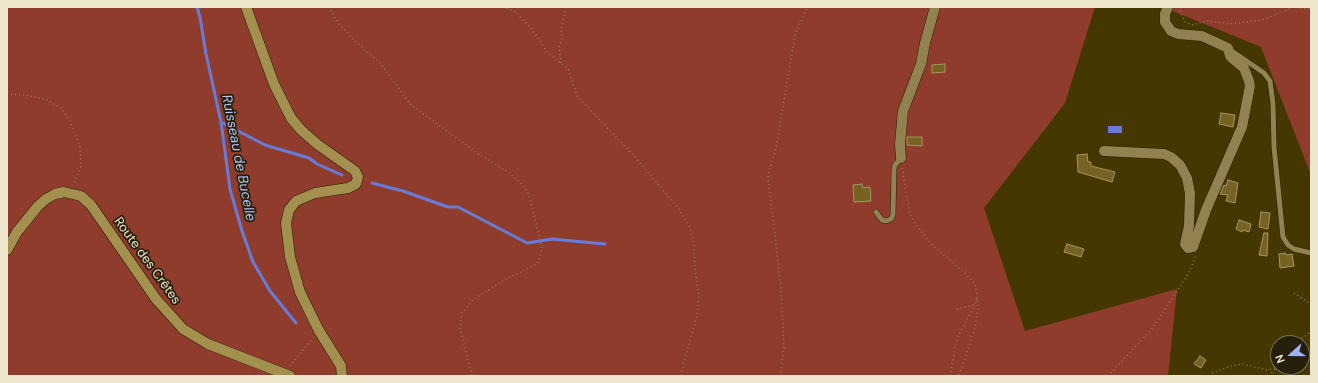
<!DOCTYPE html>
<html>
<head>
<meta charset="utf-8">
<style>
  body { margin:0 }
  #map { position:relative; width:1318px; height:383px; overflow:hidden; background:#453701; font-family:"DM Sans",sans-serif }
  canvas { display:block }
  .frame { position:absolute; inset:0; border:8px solid #eee6cd; pointer-events:none }
  .north { position:absolute; left:1270px; top:335px; width:40px; height:40px; box-sizing:border-box; background:#251f0b; border:1px solid #756f59; border-radius:50%; rotate:249deg; font-size:11px; font-weight:700; line-height:16px; text-align:center; color:#eee6cd }
  .north::after { content:''; display:block; margin:auto; width:14px; height:18px; background:#9fb3fd; clip-path:polygon(50% 0,100% 100%,50% 72%,0 100%) }
</style>
</head>
<body>
<div id="map">
<canvas width="1318" height="383"></canvas>
<div class="frame"></div>
<div class="north">N</div>
</div>
<script>
const c = document.querySelector('canvas').getContext('2d');
c.lineJoin = 'round';
function paint(path, color) {
  c.fillStyle = color;
  c.fill(path, 'evenodd');
}
function poly(rows) {
  const path = new Path2D();
  for (const r of rows) {
    path.moveTo(r[0], r[1]);
    for (let i = 2; i < r.length; i += 2) path.lineTo(r[i], r[i + 1]);
  }
  return path;
}
function trace(path, color, width, dash) {
  c.strokeStyle = color;
  c.lineWidth = width;
  c.lineCap = dash ? 'butt' : 'round';
  c.setLineDash(dash || []);
  c.stroke(path);
}
function write(font, color, halo, rows, align = 'center') {
  c.font = font + ' "DM Sans",sans-serif';
  c.lineWidth = 3.5;
  c.setLineDash([]);
  c.textBaseline = 'middle';
  c.strokeStyle = halo;
  c.fillStyle = color;
  for (const [text, x, y, turn = 0] of rows) {
    c.save();
    c.translate(x, y);
    c.rotate((+turn || 0) * Math.PI / 180);
    c.textAlign = isNaN(turn) ? turn : align;
    if (halo) c.strokeText(text, 0, 0);
    c.fillText(text, 0, 0);
    c.restore();
  }
}
const green = poly([
  [7,7,1095,7,1065,103,984,208,1025,331,1177,289,1168,376,7,376],
  [1163,7,1311,7,1311,175,1261,47]
]);
const water = poly([
  [1108,126,1122,126,1122,133,1108,133]
]);
const stream = poly([
  [197,7,200,17,206,54,221,122,230,189,242,231,253,262,270,291,296,323],
  [221,122,265,145,309,158,317,164,342,175],
  [372,183,403,191,448,207,458,207,527,243,552,239,605,244]
]);
const building = poly([
  [945,64,945,72,932,73,932,65,945,64],
  [1221,113,1235,115,1233,127,1219,124,1221,113],
  [907,137,922,137,922,146,907,145,907,137],
  [1087,154,1088,162,1091,162,1091,166,1115,172,1112,182,1078,172,1077,155,1087,154],
  [1228,180,1238,183,1235,203,1226,201,1228,195,1220,194,1224,185,1226,186,1228,180],
  [862,184,863,188,870,187,871,201,854,202,853,185,862,184],
  [1261,212,1270,213,1268,229,1259,227,1261,212],
  [1239,220,1251,224,1249,232,1243,230,1242,232,1236,229,1239,220],
  [1264,233,1268,233,1267,256,1259,255,1264,233],
  [1067,244,1084,249,1081,257,1064,252,1067,244],
  [1285,253,1286,255,1292,254,1294,266,1280,268,1279,254,1285,253],
  [1200,356,1206,360,1201,368,1194,364,1200,356]
]);
const path = poly([
  [328,7,340,25,354,40,381,64,410,104,477,153,508,172,524,186,529,195,542,248,540,257,537,264,506,279,473,300,461,314,460,328,472,376],
  [503,7,514,11,532,29,547,52,568,69,577,96,635,157,679,209,690,228,694,244,695,271,699,295,697,316,684,361,681,376],
  [1178,7,1185,22,1192,25,1207,21,1230,24,1262,20,1294,7,1307,9,1311,9],
  [561,63,559,47,562,38,561,29,566,7],
  [7,94,25,95,45,99,61,108,70,121,80,147,81,166,73,185],
  [902,168,910,214,914,222,931,244,964,272,975,284,977,294,978,310,974,332,959,376],
  [1294,293,1311,304],
  [957,309,975,305,977,298],
  [1295,343,1311,332],
  [290,366,313,338],
  [1212,373,1231,366,1242,364,1267,370,1275,369,1278,364],
  [780,376,784,348,781,288,768,176,776,148,795,35,807,7],
  [950,376,957,338,975,305],
  [1108,376,1152,329,1187,276,1196,256],
  [1269,376,1275,369]
]);
const lane = poly([
  [1229,49,1264,73,1270,81,1273,104,1274,147,1283,237,1288,245,1294,249,1311,253],
  [876,212,882,220,886,221,891,219,893,215,894,169,895,165,901,158]
]);
const street = poly([
  [1104,151,1164,154,1171,157,1180,165,1187,178,1190,193,1189,226,1185,244,1188,248,1193,247,1206,210,1242,127,1250,86,1249,81,1244,68,1233,59,1230,56,1228,48,1202,36,1178,34,1171,31,1165,22,1165,14,1168,7],
  [901,158,900,144,903,111,921,64,925,43,935,7]
]);
const secondary = poly([
  [246,7,274,84,291,118,301,130,317,144,355,171,358,177,356,184,348,188,315,193,296,201,289,210,286,223,290,257,300,292,318,329,341,366,342,376],
  [7,250,17,232,38,206,46,199,55,194,64,192,81,196,91,205,156,299,183,329,208,344,290,376]
]);
const streetNames = [
  ["Route des Crêtes",147,261,54]
];
const waterNames = [
  ["Ruisseau de Bucelle",238,158,79]
];
paint(green, '#8f3c2d');
paint(water, '#677bd8');
trace(stream, '#677bd8', 3);
paint(building, '#766323');
trace(building, '#a49463', 1);
trace(lane, '#271f06', 6);
trace(street, '#271f06', 11);
trace(secondary, '#271f06', 11);
trace(path, '#8d8258', 1.5, [1, 3]);
trace(lane, '#928251', 5);
trace(street, '#928251', 10);
trace(secondary, '#a38f4e', 10);
write('13px', '#eee6cd', '#251f0b', streetNames);
write('italic 14px', '#b4c2f2', '#251f0b', waterNames);
</script>
</body>
</html>
